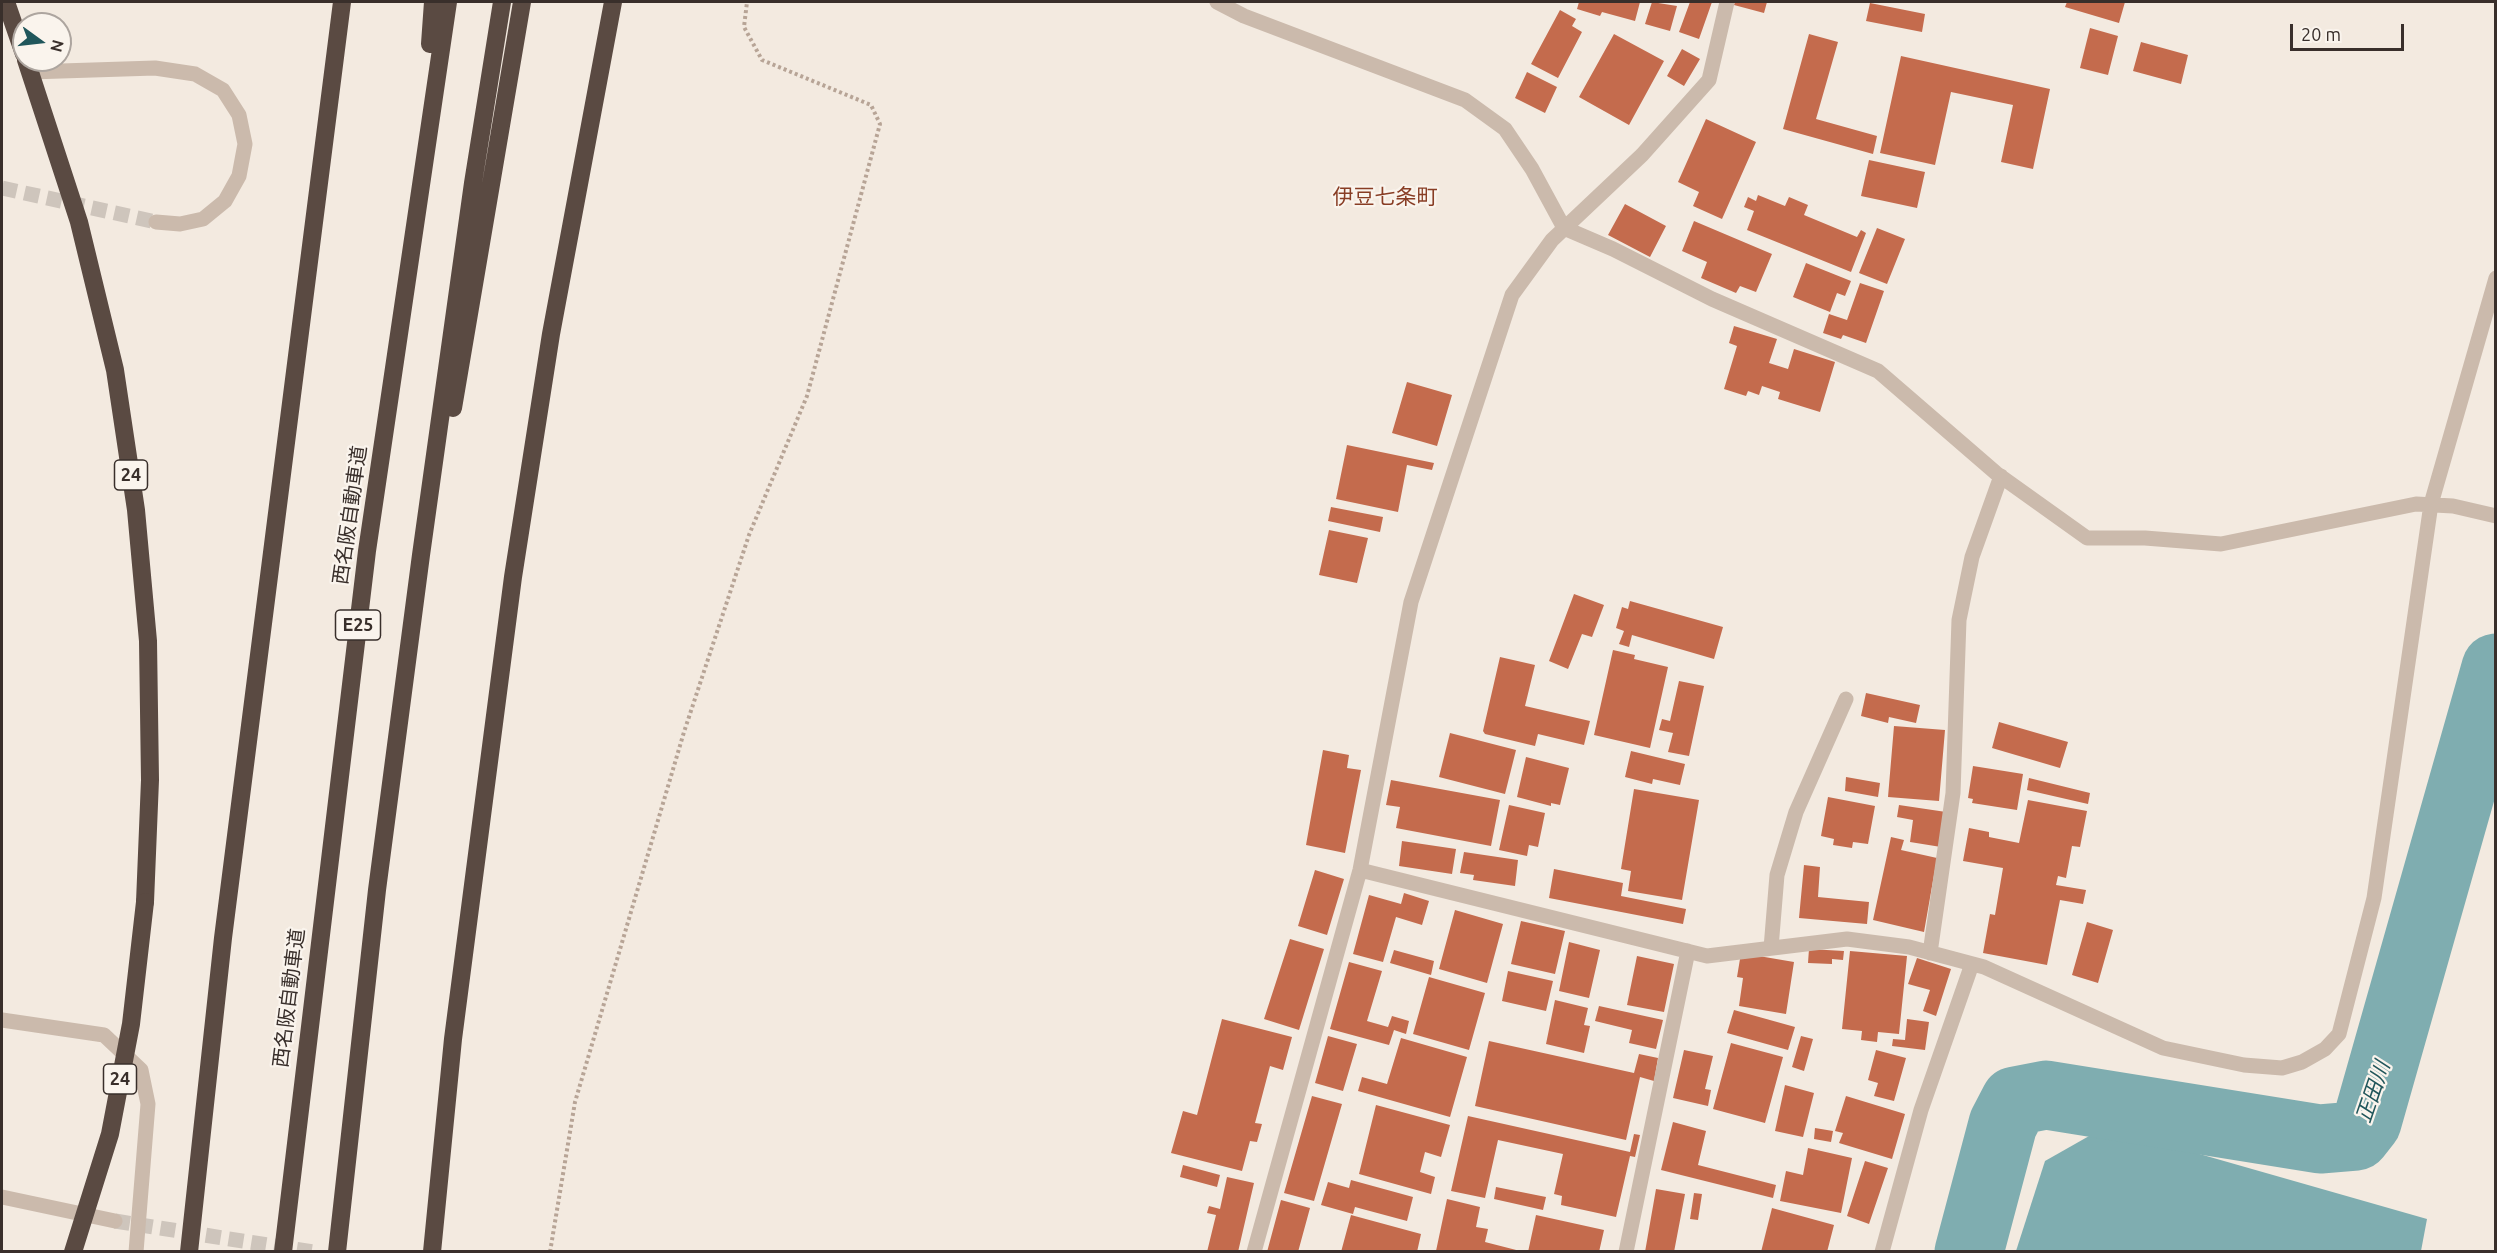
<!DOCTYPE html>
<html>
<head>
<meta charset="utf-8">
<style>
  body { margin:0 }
  #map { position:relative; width:2497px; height:1253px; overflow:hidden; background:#f3eae0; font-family:Ubuntu,sans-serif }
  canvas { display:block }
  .frame { position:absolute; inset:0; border:3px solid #392f2b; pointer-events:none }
  .north { position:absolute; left:12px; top:12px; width:60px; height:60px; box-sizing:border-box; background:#faf4ed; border:2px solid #ada59f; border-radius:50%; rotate:105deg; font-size:16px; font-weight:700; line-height:24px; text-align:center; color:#392f2b }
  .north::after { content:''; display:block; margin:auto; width:21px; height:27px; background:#20565b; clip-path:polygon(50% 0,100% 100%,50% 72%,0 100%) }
  .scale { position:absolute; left:2290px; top:24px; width:114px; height:27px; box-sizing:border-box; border:3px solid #392f2b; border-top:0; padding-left:8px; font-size:18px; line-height:21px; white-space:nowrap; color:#392f2b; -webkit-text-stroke:4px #faf4ed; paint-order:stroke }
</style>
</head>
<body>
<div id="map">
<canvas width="2497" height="1253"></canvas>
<div class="frame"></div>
<div class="north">N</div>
<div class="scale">20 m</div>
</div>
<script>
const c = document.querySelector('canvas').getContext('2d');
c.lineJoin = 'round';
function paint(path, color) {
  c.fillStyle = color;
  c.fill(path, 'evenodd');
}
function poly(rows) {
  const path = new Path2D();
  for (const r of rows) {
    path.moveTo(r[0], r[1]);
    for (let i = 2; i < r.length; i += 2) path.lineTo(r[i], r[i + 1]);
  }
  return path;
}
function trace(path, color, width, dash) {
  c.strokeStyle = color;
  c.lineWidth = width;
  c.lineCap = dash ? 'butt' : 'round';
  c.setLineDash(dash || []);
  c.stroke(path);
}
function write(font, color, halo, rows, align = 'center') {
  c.font = font + ' Ubuntu,"Noto Sans JP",sans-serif';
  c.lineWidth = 4.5;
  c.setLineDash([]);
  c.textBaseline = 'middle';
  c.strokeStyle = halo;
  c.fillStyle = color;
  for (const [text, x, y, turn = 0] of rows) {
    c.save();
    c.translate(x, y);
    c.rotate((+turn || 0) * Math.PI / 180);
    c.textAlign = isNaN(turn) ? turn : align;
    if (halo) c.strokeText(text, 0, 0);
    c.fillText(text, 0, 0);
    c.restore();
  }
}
const water = poly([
  [2105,1127,2427,1219,2421,1251,2016,1251,2045,1161]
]);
const river = poly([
  [1969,1252,2003,1124,2015,1101,2046,1095,2320,1139,2356,1136,2367,1122,2496,668]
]);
const building = poly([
  [1579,2,1640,2,1635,21,1602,12,1600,16,1577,9],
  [1652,2,1677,6,1670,31,1645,24],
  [1690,2,1712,2,1699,39,1679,32],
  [1735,2,1767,2,1764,13,1734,5],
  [2067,2,2125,2,2119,23,2065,7],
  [1870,3,1925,14,1922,32,1866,21],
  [1560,10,1576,19,1572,26,1582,32,1558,78,1531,64],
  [2090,28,2118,36,2108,75,2080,68],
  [1614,34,1664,61,1629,125,1579,97],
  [1809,34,1838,42,1816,119,1877,136,1873,154,1783,129],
  [2141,42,2188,55,2181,84,2133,71],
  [1682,49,1700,59,1684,86,1667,76],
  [1901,56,2050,89,2033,169,2001,162,2013,105,1951,92,1935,165,1880,153],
  [1527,72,1557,87,1545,113,1515,98],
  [1706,119,1756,142,1722,219,1693,206,1699,192,1678,182],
  [1869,160,1925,172,1917,208,1861,196],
  [1758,195,1785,206,1789,197,1808,205,1804,215,1857,237,1861,230,1866,233,1851,272,1747,230,1754,211,1744,207,1748,197,1756,201],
  [1625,204,1666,226,1650,257,1608,235],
  [1694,221,1772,254,1756,292,1740,286,1736,293,1701,278,1707,262,1682,251],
  [1877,228,1905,239,1887,284,1859,273],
  [1806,263,1851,281,1845,296,1837,293,1830,312,1793,297],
  [1860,283,1884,291,1866,343,1843,335,1841,339,1823,333,1829,314,1847,320],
  [1734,326,1777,339,1769,363,1788,369,1794,349,1835,362,1820,412,1778,399,1780,392,1762,386,1759,395,1748,391,1746,396,1724,389,1737,346,1729,343],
  [1407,382,1452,395,1437,446,1392,433],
  [1347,445,1434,463,1432,470,1407,465,1398,512,1336,499],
  [1331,507,1383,517,1380,532,1328,521],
  [1329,530,1368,538,1357,583,1319,575],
  [1574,594,1604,605,1592,637,1582,634,1568,669,1549,661],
  [1630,601,1723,627,1714,659,1632,635,1629,647,1619,644,1624,631,1616,628,1622,607,1628,609],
  [1613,650,1635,655,1634,659,1668,667,1650,748,1594,735],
  [1500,657,1535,665,1525,706,1590,721,1584,745,1538,734,1535,746,1485,734,1483,731],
  [1679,681,1704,686,1689,756,1668,752,1673,733,1659,730,1662,719,1670,721],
  [1866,693,1920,705,1916,723,1889,717,1888,723,1861,716],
  [1999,722,2068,742,2060,768,1992,748],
  [1894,726,1945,730,1939,801,1888,797],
  [1450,733,1516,750,1505,794,1439,777],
  [1323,750,1349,755,1347,768,1361,770,1345,853,1306,845],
  [1631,751,1685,764,1680,785,1653,779,1652,784,1625,777],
  [1526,757,1569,768,1560,805,1551,803,1551,806,1517,797],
  [1973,766,2023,774,2017,810,1972,803,1973,799,1968,798],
  [1846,777,1880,783,1878,797,1845,791],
  [2029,778,2090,793,2088,804,2027,790],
  [1391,780,1500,800,1491,846,1396,828,1400,807,1386,805],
  [1634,789,1699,800,1682,900,1628,891,1631,871,1621,869],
  [1828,797,1875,806,1868,844,1853,842,1852,848,1833,845,1834,839,1821,836],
  [2028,800,2087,811,2080,847,2072,846,2066,878,2058,876,2056,885,2086,890,2083,904,2060,900,2047,965,1983,953,1990,914,1995,915,2003,868,1963,861,1969,828,1989,832,1989,837,2019,843],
  [1509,805,1545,813,1538,847,1529,845,1527,856,1499,850],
  [1899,805,1946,812,1941,847,1910,842,1913,820,1897,817],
  [1891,837,1904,840,1901,850,1937,858,1924,932,1873,920],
  [1402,841,1456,849,1452,874,1399,866],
  [1464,852,1518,860,1515,886,1473,880,1474,875,1460,873],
  [1804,865,1820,867,1818,897,1869,902,1867,924,1799,918],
  [1554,869,1623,883,1621,896,1686,909,1683,924,1549,898],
  [1315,870,1344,879,1327,935,1298,926],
  [1404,893,1429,901,1422,925,1396,917,1383,962,1353,954,1369,895,1401,904],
  [1455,910,1503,924,1487,983,1439,969],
  [1521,921,1565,931,1555,974,1511,964],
  [2087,922,2113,930,2098,983,2072,975],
  [1290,939,1324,949,1299,1030,1264,1019],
  [1569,942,1600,950,1589,998,1559,991],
  [1809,949,1844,951,1843,960,1832,959,1832,964,1808,963],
  [1394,950,1434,961,1431,975,1390,963],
  [1850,951,1907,956,1899,1034,1878,1032,1877,1042,1861,1040,1862,1031,1842,1029],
  [1741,953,1794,962,1786,1014,1739,1006,1743,978,1737,977],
  [1637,956,1674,964,1664,1012,1627,1005],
  [1917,958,1951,969,1936,1016,1923,1011,1930,990,1908,984],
  [1349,962,1382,971,1367,1021,1388,1027,1392,1016,1409,1021,1406,1034,1394,1030,1389,1045,1330,1029],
  [1508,971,1553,981,1546,1011,1502,1001],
  [1429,977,1485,993,1469,1050,1413,1034],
  [1555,1000,1588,1008,1584,1025,1590,1026,1584,1053,1546,1044],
  [1599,1006,1663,1020,1656,1049,1629,1043,1632,1030,1595,1021],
  [1734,1010,1795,1027,1788,1050,1727,1033],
  [1222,1019,1292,1037,1283,1070,1270,1066,1255,1123,1262,1124,1257,1142,1250,1141,1242,1171,1171,1153,1183,1111,1197,1115],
  [1907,1019,1929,1022,1925,1050,1892,1046,1893,1039,1905,1040],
  [1328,1036,1357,1044,1343,1091,1315,1083],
  [1801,1036,1813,1039,1804,1071,1792,1067],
  [1401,1038,1467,1057,1450,1117,1358,1091,1362,1077,1387,1084],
  [1489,1041,1634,1073,1639,1054,1658,1058,1654,1081,1640,1077,1626,1140,1475,1106],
  [1731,1043,1783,1057,1765,1123,1713,1109],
  [1684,1050,1713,1056,1705,1089,1711,1090,1708,1106,1673,1098],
  [1876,1050,1906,1058,1894,1101,1874,1096,1878,1083,1868,1080],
  [1785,1085,1814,1093,1803,1137,1775,1131],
  [1312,1096,1342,1104,1314,1201,1284,1193],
  [1846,1096,1905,1114,1892,1159,1839,1143,1843,1133,1835,1131],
  [1376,1105,1450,1125,1441,1157,1425,1152,1420,1172,1435,1177,1431,1194,1359,1174],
  [1468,1116,1630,1152,1634,1134,1640,1135,1635,1157,1630,1156,1616,1217,1561,1205,1562,1196,1554,1194,1563,1154,1498,1140,1485,1198,1451,1191],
  [1673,1122,1706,1131,1698,1165,1776,1185,1773,1198,1661,1170],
  [1815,1128,1833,1131,1831,1142,1814,1139],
  [1808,1148,1852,1158,1841,1213,1780,1201,1786,1171,1803,1175],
  [1865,1161,1888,1168,1869,1224,1847,1216],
  [1183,1165,1220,1175,1217,1187,1180,1177],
  [1227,1177,1254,1183,1238,1252,1207,1252,1216,1215,1207,1213,1209,1206,1220,1209],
  [1351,1180,1413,1197,1407,1221,1355,1207,1353,1214,1321,1205,1328,1182,1349,1188],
  [1496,1187,1546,1197,1543,1210,1494,1199],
  [1656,1189,1685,1194,1674,1252,1645,1252],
  [1694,1193,1702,1194,1698,1220,1690,1219],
  [1447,1199,1480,1207,1476,1227,1488,1229,1485,1242,1524,1252,1436,1251],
  [1281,1200,1310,1208,1298,1252,1267,1252],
  [1772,1208,1834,1225,1827,1252,1761,1252],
  [1351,1215,1421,1234,1417,1252,1341,1252],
  [1536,1215,1604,1230,1599,1252,1528,1252]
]);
const minorTunnel = poly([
  [2,188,156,222],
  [115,1221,313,1252]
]);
const path = poly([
  [550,1252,575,1102,684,732,749,535,807,396,880,124,871,105,762,60,744,27,747,2]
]);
const minor = poly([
  [1217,2,1244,16,1465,100,1505,129,1532,169,1564,228,1613,249,1712,299,1878,371,1996,473,2087,538,2145,538,2221,544,2416,504,2453,506,2496,516],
  [30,72,155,68,195,74,223,90,239,115,245,144,239,176,225,201,203,219,180,224,156,222],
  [1360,870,1707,956,1847,939,1909,947,1984,967,2163,1048,2244,1065,2282,1068,2302,1062,2325,1049,2339,1034,2374,898,2431,504,2496,278],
  [1771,948,1777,875,1796,812,1846,699],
  [1930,953,1953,793,1959,620,1972,557,2001,476],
  [2,1020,104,1035,141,1070,148,1104,136,1252],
  [2,1197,115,1221],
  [1254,1252,1360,870,1411,602,1512,295,1552,240,1642,155,1709,80,1727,2],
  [1626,1252,1688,951],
  [1882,1252,1921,1110,1972,964]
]);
const highway = poly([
  [6,2,24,54],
  [430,44,433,2],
  [26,60,79,222,115,370,136,510,148,641,150,780,145,902],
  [453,408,522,2],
  [189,1252,223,938,342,2],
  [283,1252,367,551,448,2],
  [337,1252,377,890,421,555,473,183,502,2],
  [432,1252,453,1039,513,577,551,334,613,2]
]);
const highwayBridge = poly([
  [73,1252,110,1134,131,1024,145,902]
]);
const shields = [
  [131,475,33],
  [358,625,45],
  [120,1079,33]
];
const shieldNames = [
  ["24",131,475],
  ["E25",358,625],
  ["24",120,1079]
];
const streetNames = [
  ["西名阪自動車道",350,515,-82],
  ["西名阪自動車道",289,998,-83]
];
const neighbourhoodNames = [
  ["伊豆七条町",1385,197]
];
const waterNames = [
  ["正田川",2373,1092,-71]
];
paint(water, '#7fadb0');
trace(river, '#7fadb0', 69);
paint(building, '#c46b4d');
trace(minorTunnel, '#cec5bc', 15, [15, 8]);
trace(path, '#b7a496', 4, [3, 3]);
trace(minor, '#cbbaac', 15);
trace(highway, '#5a4a42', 18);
trace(highwayBridge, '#5a4a42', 18);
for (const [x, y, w] of shields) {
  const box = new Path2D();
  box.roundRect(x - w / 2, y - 15, w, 30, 4.5);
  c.fillStyle = '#faf4ed';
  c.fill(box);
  trace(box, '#392f2b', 1.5);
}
write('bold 18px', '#392f2b', null, shieldNames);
write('20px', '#392f2b', '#faf4ed', streetNames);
write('21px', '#883d24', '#faf4ed', neighbourhoodNames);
write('italic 21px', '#20565b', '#faf4ed', waterNames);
</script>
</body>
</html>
